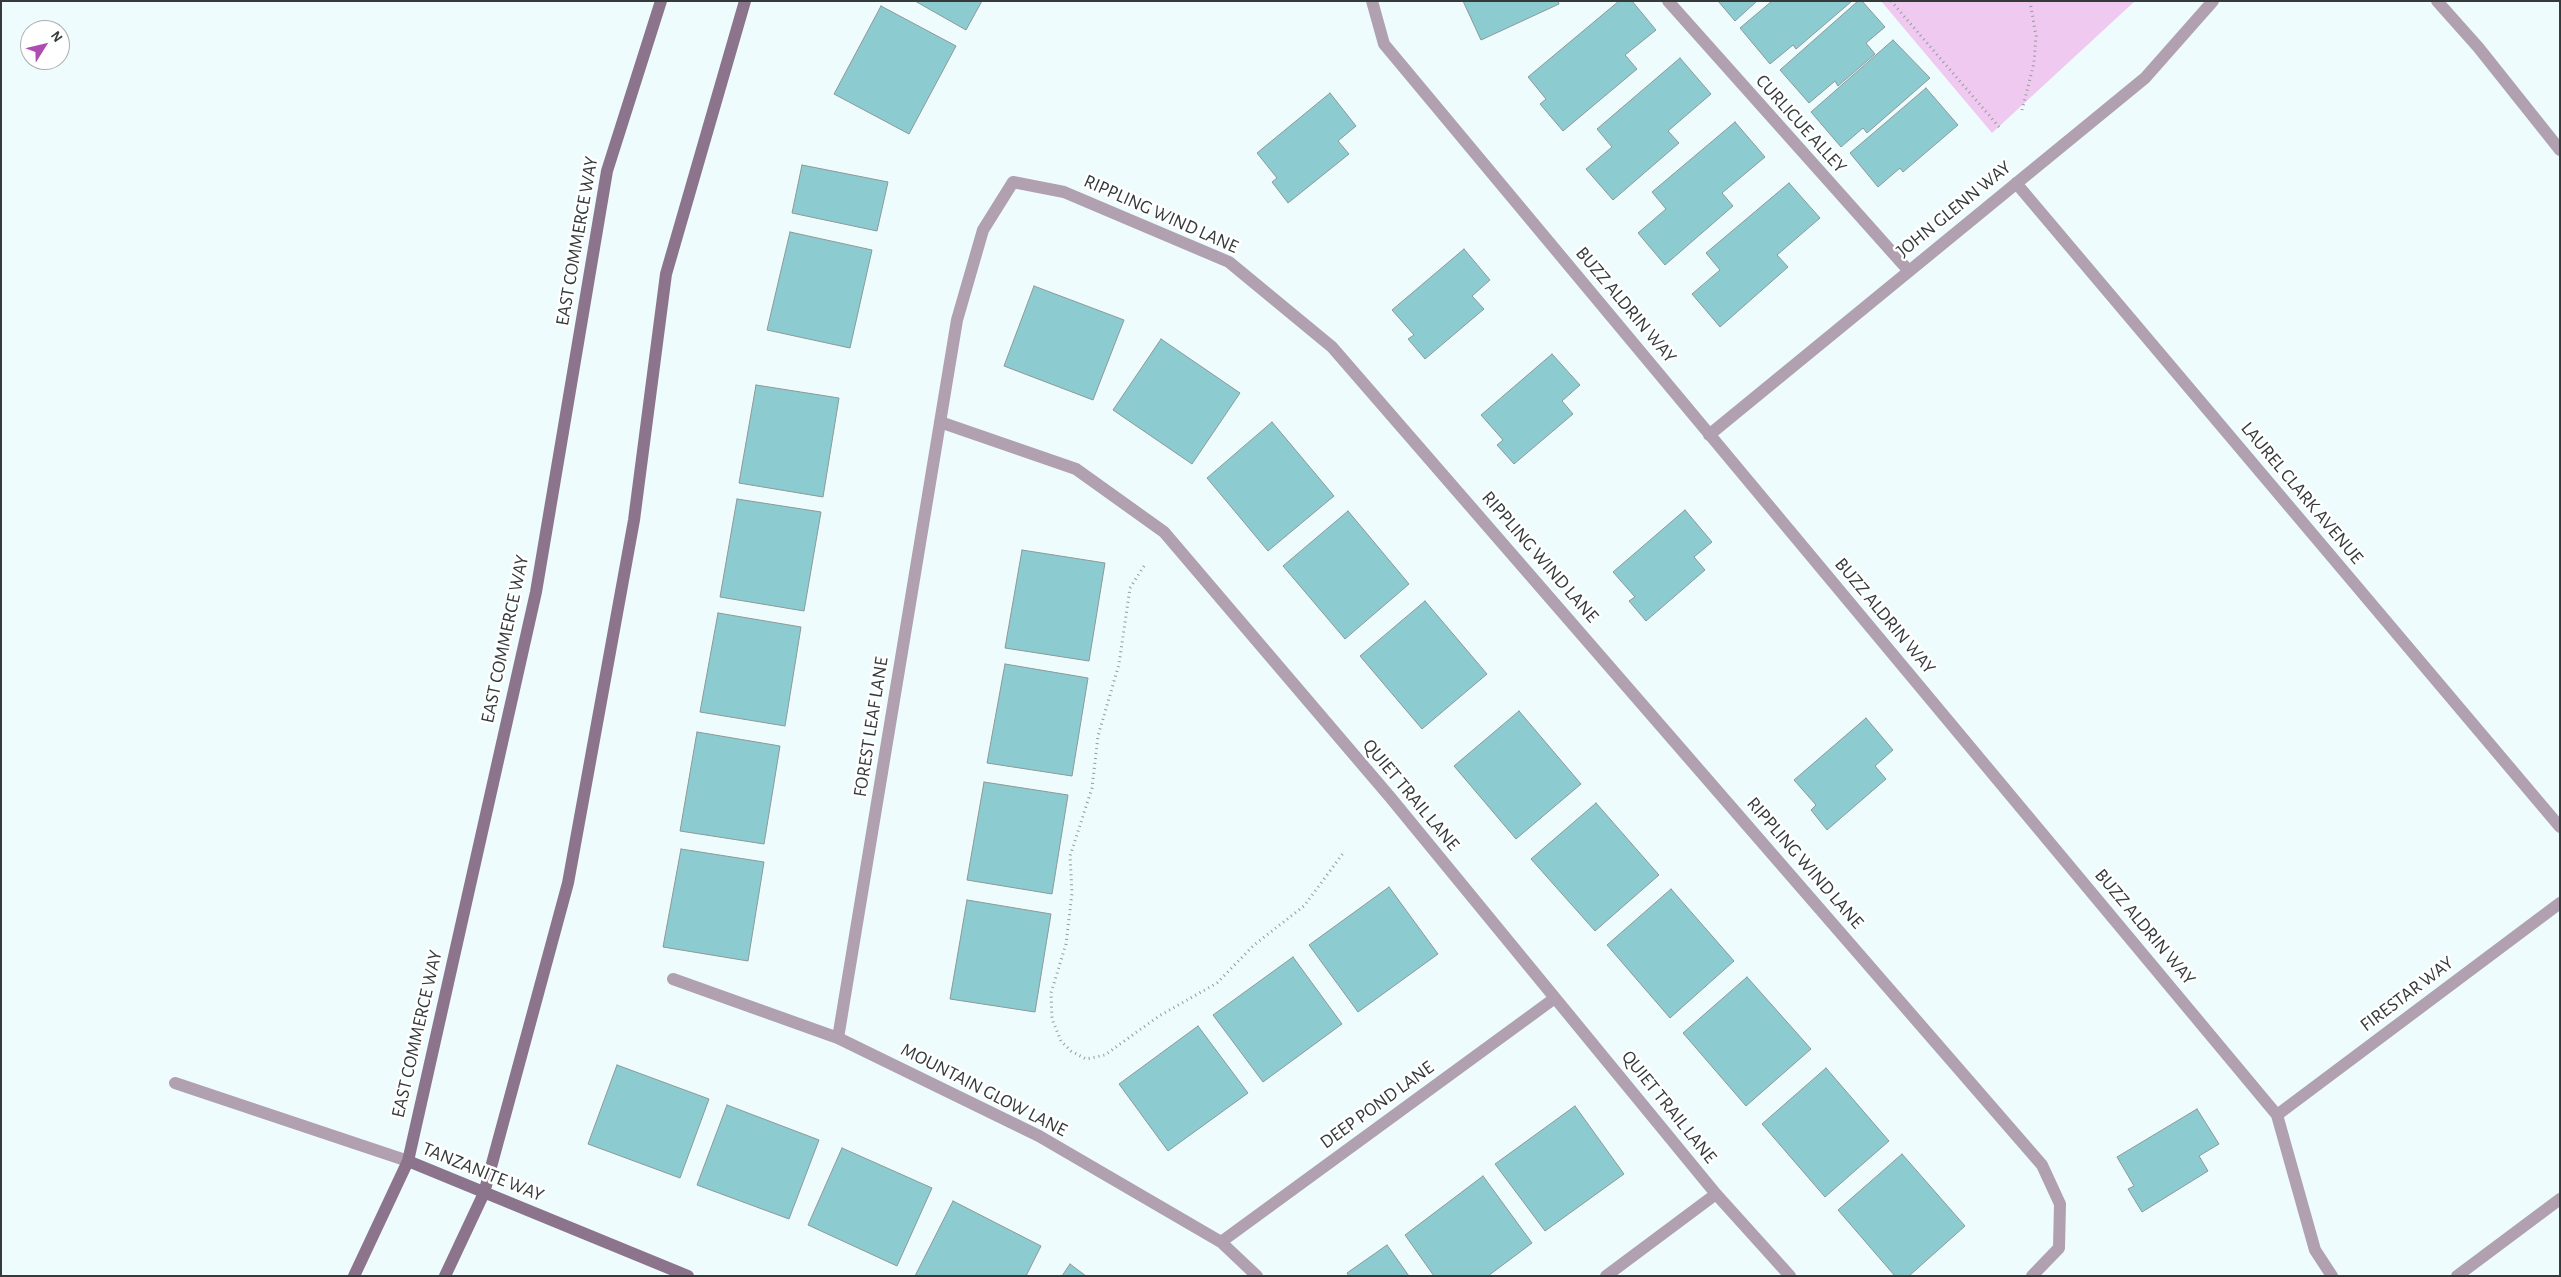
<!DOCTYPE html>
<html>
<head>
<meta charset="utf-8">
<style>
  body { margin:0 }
  #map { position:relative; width:2561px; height:1277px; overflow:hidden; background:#eefcfd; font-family:"Alegreya Sans",sans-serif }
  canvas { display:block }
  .frame { position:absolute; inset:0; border:2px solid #353a3a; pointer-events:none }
  .north { position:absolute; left:20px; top:20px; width:50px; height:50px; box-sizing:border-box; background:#fff; border:1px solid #aeb0b0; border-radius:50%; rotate:54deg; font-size:14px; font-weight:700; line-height:20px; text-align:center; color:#353a3a }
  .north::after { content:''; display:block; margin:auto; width:18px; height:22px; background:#ae4cb2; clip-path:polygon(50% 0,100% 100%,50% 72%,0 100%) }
</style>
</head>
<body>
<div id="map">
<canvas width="2561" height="1277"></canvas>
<div class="frame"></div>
<div class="north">N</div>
</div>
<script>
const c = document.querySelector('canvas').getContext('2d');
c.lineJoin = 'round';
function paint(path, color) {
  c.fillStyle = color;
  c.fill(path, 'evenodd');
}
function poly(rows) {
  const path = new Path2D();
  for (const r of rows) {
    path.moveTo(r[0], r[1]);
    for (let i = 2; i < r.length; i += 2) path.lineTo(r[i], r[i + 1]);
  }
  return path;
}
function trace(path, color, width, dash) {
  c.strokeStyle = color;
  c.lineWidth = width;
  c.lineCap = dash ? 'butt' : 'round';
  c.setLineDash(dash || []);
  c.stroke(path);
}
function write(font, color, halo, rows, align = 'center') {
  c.font = font + ' "Alegreya Sans",sans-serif';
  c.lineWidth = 5;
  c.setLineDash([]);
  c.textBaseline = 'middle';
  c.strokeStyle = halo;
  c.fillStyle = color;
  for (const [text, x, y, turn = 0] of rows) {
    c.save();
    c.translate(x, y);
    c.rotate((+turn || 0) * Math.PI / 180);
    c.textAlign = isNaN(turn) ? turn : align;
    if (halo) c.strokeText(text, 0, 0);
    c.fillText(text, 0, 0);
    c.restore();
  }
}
const green = poly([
  [1881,1,2135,1,1992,133]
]);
const building = poly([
  [915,1,982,1,966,30,915,1],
  [1463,1,1558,1,1559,4,1481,40,1463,1],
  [1619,1,1632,1,1656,30,1625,55,1637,69,1563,131,1540,104,1546,99,1528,77,1619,1],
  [1718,1,1757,1,1735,21,1718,1],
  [1772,1,1852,1,1796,49,1793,45,1770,64,1740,28,1772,1],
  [1858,1,1862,1,1885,27,1866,43,1875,54,1838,86,1835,81,1809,103,1780,70,1858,1],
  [881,6,956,46,909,134,834,94,881,6],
  [1893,40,1930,78,1867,133,1863,128,1841,147,1811,112,1893,40],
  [1680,58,1711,94,1668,131,1679,143,1613,200,1586,169,1612,147,1597,129,1680,58],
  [1926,88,1958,125,1903,172,1900,168,1878,187,1850,153,1926,88],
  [1330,93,1356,126,1338,141,1349,154,1288,203,1272,182,1277,178,1257,153,1330,93],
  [1735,122,1765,157,1722,193,1733,206,1665,265,1638,233,1666,209,1652,192,1735,122],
  [802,165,888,182,877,231,792,213,802,165],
  [1789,183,1820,218,1777,255,1788,267,1720,327,1692,294,1720,270,1706,253,1789,183],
  [790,232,872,250,850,348,767,330,790,232],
  [1464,249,1490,280,1472,296,1484,309,1425,359,1408,339,1414,335,1392,310,1464,249],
  [1034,286,1124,320,1093,400,1004,366,1034,286],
  [1161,339,1240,393,1192,464,1113,410,1161,339],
  [1552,354,1580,385,1562,401,1573,414,1514,464,1497,445,1503,440,1481,415,1552,354],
  [756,385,839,398,823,497,739,483,756,385],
  [1272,422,1334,496,1268,551,1207,478,1272,422],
  [737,499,821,512,804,611,720,597,737,499],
  [1685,510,1712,542,1694,557,1705,570,1646,621,1629,601,1635,597,1613,572,1685,510],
  [1348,511,1409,584,1345,639,1283,566,1348,511],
  [1022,550,1105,563,1089,661,1005,648,1022,550],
  [1425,601,1487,674,1422,729,1360,656,1425,601],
  [718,613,801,627,785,726,700,712,718,613],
  [1005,664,1088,678,1072,776,987,763,1005,664],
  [1519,711,1581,784,1516,839,1454,766,1519,711],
  [1866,718,1893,750,1875,766,1886,779,1827,830,1811,810,1816,805,1794,780,1866,718],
  [697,732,780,746,764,844,680,831,697,732],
  [984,782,1068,795,1052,894,967,880,984,782],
  [1596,803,1659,875,1595,931,1531,859,1596,803],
  [681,849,764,862,748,961,663,947,681,849],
  [1389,887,1438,954,1358,1012,1309,945,1389,887],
  [1671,889,1734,961,1670,1018,1607,945,1671,889],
  [967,900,1051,914,1035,1012,950,999,967,900],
  [1293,957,1342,1024,1263,1082,1213,1015,1293,957],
  [1747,977,1811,1049,1746,1106,1683,1033,1747,977],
  [1198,1026,1248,1093,1168,1151,1119,1084,1198,1026],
  [617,1065,709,1099,680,1178,588,1144,617,1065],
  [1826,1068,1889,1141,1825,1197,1762,1124,1826,1068],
  [727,1105,819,1140,789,1219,697,1185,727,1105],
  [1575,1106,1624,1174,1545,1231,1495,1164,1575,1106],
  [2197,1109,2219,1144,2199,1156,2208,1171,2142,1212,2128,1189,2134,1186,2117,1157,2197,1109],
  [842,1148,932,1188,897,1266,808,1225,842,1148],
  [1902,1154,1965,1226,1909,1276,1895,1276,1838,1210,1902,1154],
  [1483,1176,1532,1243,1488,1276,1434,1276,1405,1235,1483,1176],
  [953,1201,1041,1246,1026,1276,915,1276,953,1201],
  [1387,1245,1409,1276,1349,1276,1347,1273,1387,1245],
  [1070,1264,1086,1276,1062,1276,1070,1264]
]);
const path = poly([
  [1891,1,2000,128],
  [2022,110,2034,63,2036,36,2030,1],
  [1144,566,1130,588,1119,664,1098,736,1092,788,1070,856,1072,893,1066,944,1051,993,1052,1019,1061,1041,1071,1051,1086,1059,1105,1055,1159,1016,1217,983,1254,945,1304,906,1344,852]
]);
const street = poly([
  [1372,1,1384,44,2277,1115,2315,1250,2332,1276],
  [1668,1,1908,270],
  [2437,1,2478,47,2560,150],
  [2016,183,2560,827],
  [940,422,1076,469,1164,532,1390,797,1716,1194,1790,1276],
  [1709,435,2145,78,2213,1],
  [673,979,838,1038,1039,1136,1221,1242,1257,1276],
  [838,1038,957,320,983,230,1013,182,1064,192,1229,262,1332,347,2042,1165,2060,1204,2059,1248,2032,1276],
  [175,1083,408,1161],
  [2277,1115,2560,903],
  [1221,1242,1555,998],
  [1606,1276,1716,1194],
  [2457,1276,2560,1199]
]);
const secondary = poly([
  [408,1161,688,1276],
  [354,1276,408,1161,536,592,607,171,661,1],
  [445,1276,484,1193,568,883,634,520,666,274,745,1]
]);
const streetNames = [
  ["CURLICUE ALLEY",1801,124,48],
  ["JOHN GLENN WAY",1954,209,-39],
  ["RIPPLING WIND LANE",1161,214,24],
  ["EAST COMMERCE WAY",577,241,-80],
  ["BUZZ ALDRIN WAY",1626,305,50],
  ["LAUREL CLARK AVENUE",2302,493,50],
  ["RIPPLING WIND LANE",1540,557,49],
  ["BUZZ ALDRIN WAY",1885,616,50],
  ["EAST COMMERCE WAY",505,639,-78],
  ["FOREST LEAF LANE",871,727,-81],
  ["QUIET TRAIL LANE",1411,795,50],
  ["RIPPLING WIND LANE",1805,863,49],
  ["BUZZ ALDRIN WAY",2145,927,50],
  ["FIRESTAR WAY",2407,994,-37],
  ["EAST COMMERCE WAY",417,1034,-77],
  ["MOUNTAIN GLOW LANE",984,1090,27],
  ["DEEP POND LANE",1377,1105,-36],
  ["QUIET TRAIL LANE",1669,1107,51],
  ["TANZANITE WAY",483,1172,22]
];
paint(green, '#efc9ef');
paint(building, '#8cccd0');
trace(building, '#8c9899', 1);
trace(path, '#919b9b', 3, [1, 4]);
trace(street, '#b0a0b0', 12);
trace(secondary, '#8c758c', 12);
write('19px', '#353a3a', '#fff', streetNames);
</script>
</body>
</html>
